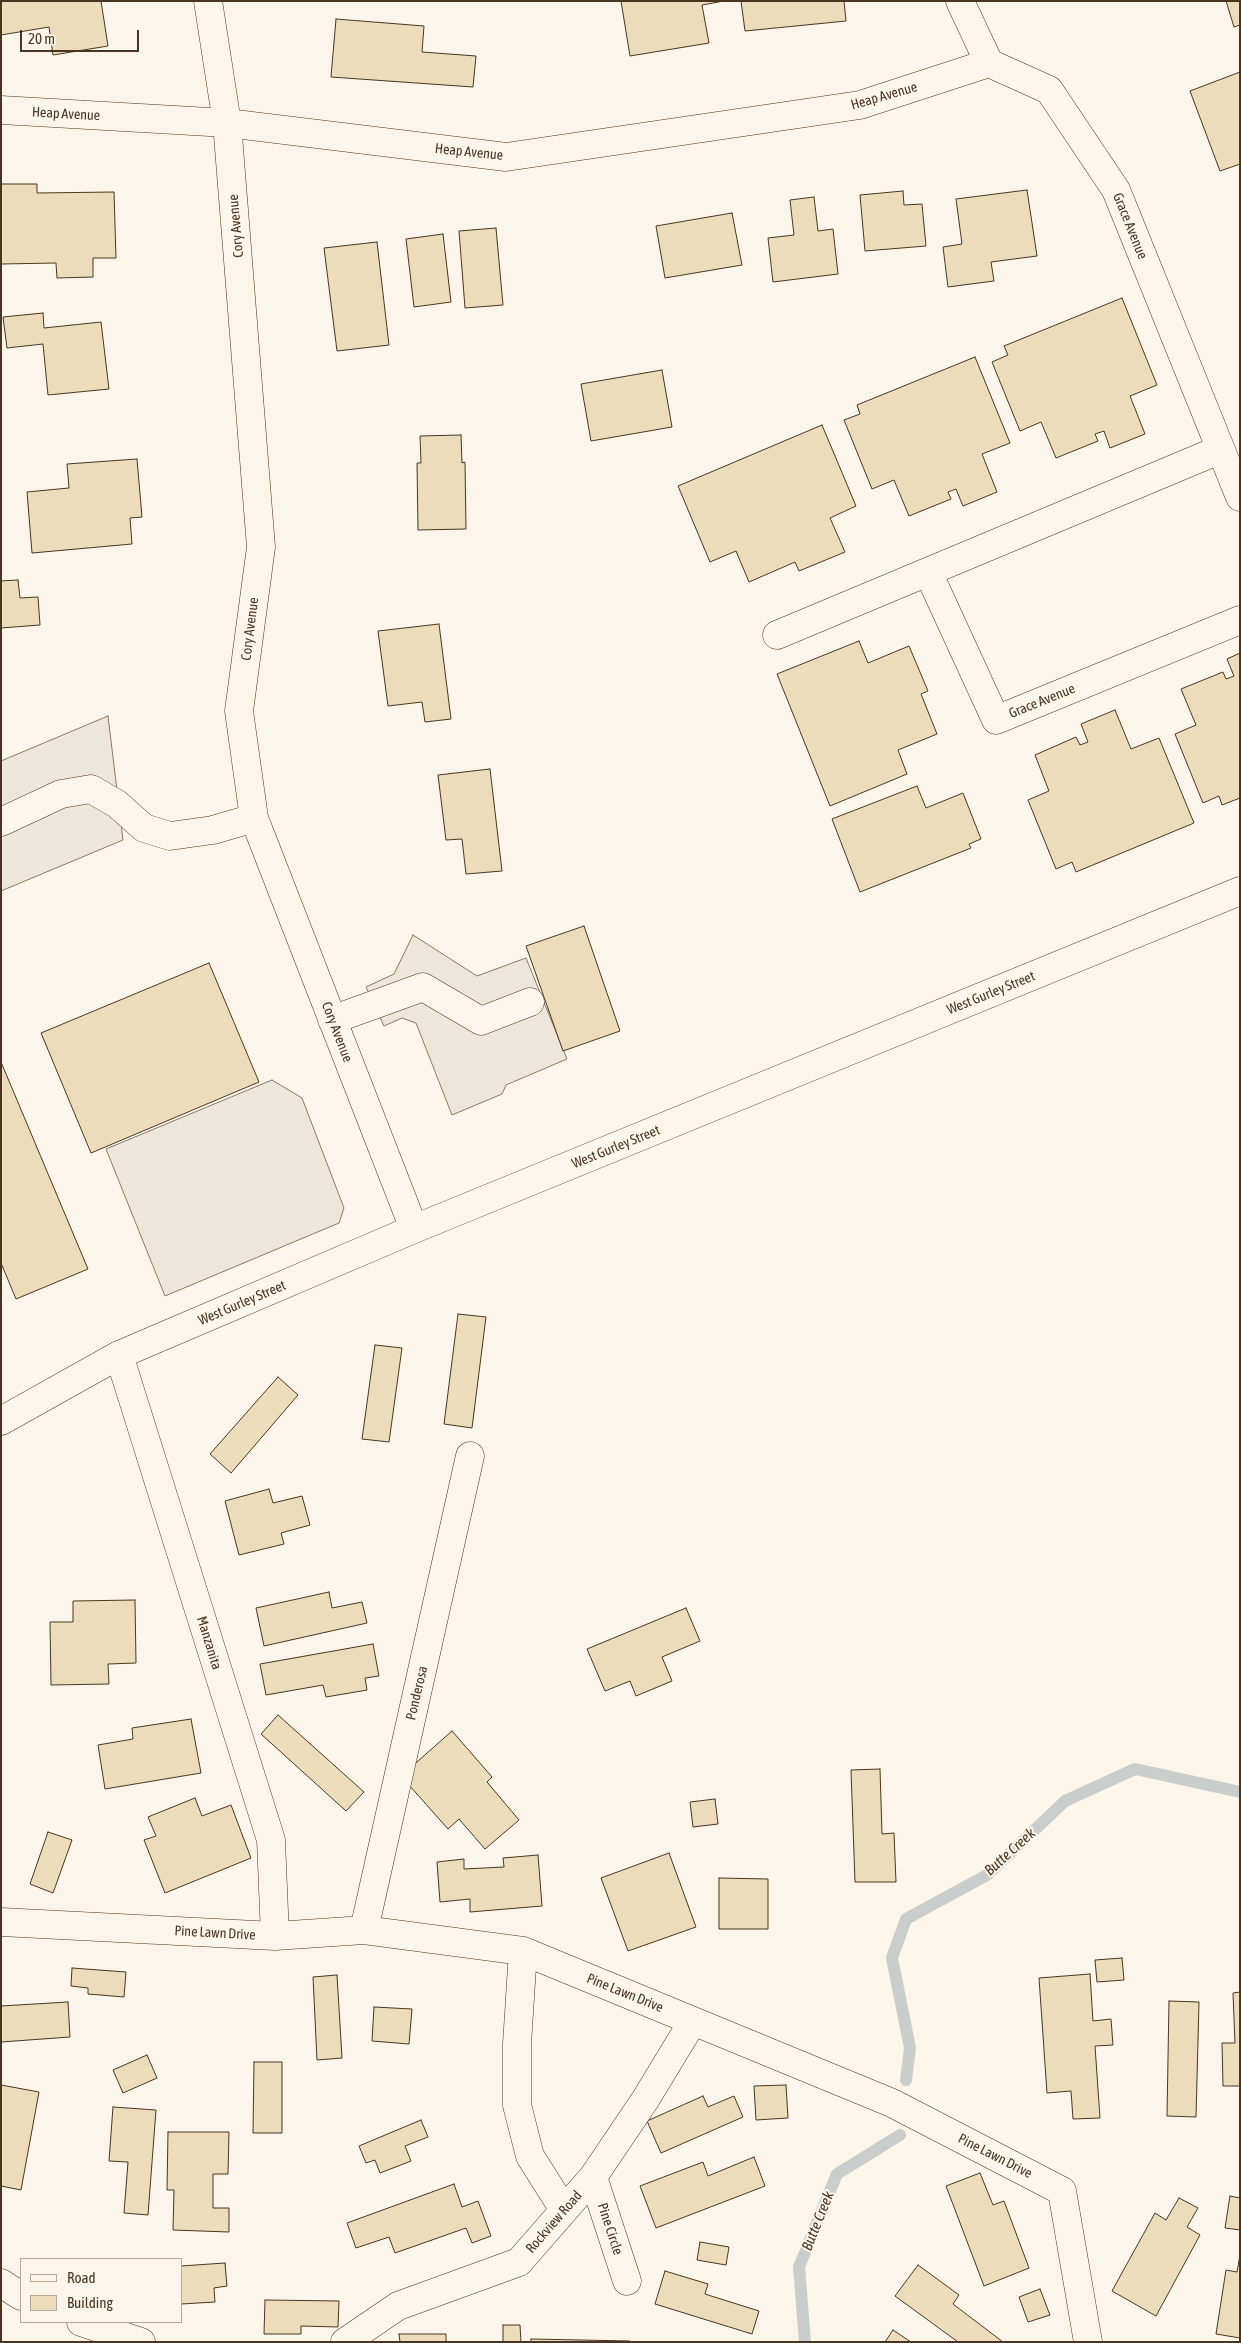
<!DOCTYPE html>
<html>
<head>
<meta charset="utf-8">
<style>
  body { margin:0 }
  #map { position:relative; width:1241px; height:2343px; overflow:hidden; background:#fbf6e9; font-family:"Asap Condensed",sans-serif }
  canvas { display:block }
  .frame { position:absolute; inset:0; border:2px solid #4a3520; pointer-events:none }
  .legend { position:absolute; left:20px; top:2258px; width:162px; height:65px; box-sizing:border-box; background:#fbf6e9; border:1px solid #b4a999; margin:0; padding:6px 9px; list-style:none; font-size:15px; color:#4a3520 }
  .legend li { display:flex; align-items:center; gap:10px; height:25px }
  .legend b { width:25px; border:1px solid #b4a999 }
  .scale { position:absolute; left:20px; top:30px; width:119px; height:22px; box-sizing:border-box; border:2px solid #4a3520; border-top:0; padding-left:6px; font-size:15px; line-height:18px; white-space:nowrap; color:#4a3520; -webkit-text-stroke:4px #fbf6e9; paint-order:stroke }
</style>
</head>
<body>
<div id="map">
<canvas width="1241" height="2343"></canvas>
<div class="frame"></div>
<ul class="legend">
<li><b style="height:6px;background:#fbf6e9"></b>Road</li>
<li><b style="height:14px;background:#ecdcbc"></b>Building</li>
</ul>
<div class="scale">20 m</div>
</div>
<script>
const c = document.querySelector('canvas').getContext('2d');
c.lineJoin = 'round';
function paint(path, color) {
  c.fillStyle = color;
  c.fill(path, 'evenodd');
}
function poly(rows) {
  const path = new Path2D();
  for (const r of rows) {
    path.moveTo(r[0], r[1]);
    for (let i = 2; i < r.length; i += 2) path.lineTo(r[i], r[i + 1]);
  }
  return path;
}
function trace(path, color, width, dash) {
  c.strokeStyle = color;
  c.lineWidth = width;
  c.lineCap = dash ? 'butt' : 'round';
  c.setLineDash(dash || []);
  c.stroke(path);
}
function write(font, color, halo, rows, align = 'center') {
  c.font = font + ' "Asap Condensed",sans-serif';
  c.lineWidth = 4;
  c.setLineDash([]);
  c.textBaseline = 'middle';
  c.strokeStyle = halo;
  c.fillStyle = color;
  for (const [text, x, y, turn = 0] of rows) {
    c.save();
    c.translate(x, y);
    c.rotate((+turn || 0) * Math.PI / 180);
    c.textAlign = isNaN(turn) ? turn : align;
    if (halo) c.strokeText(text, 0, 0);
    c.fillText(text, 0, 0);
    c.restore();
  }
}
const parking = poly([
  [108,716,123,840,1,891,1,761,108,716],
  [413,935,477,976,526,958,567,1059,506,1085,502,1094,452,1115,416,1023,402,1018,384,1026,366,987,394,974,413,935],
  [272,1080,302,1098,344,1208,339,1223,165,1296,106,1149,272,1080]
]);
const stream = poly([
  [906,2080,910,2048,892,1958,906,1919,987,1875,1065,1801,1135,1769,1240,1792],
  [805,2342,799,2267,837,2174,900,2135]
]);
const building = poly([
  [1,1,101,1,108,46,53,55,49,27,1,35,1,1],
  [621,1,724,1,702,5,709,43,630,56,621,1],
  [741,1,844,1,846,21,745,31,741,1],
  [1226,1,1240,1,1240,25,1234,27,1226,1],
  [336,19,424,26,422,52,476,56,473,87,331,77,336,19],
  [1240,72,1240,164,1220,171,1190,91,1240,72],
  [1,184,37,184,37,193,114,192,116,258,93,258,93,277,57,278,56,263,1,264,1,184],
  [1027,190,1037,256,991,262,994,281,948,287,943,247,962,244,956,199,1027,190],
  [903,191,904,205,922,204,926,246,865,251,860,195,903,191],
  [814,197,818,231,833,229,838,274,773,282,768,238,794,235,790,200,814,197],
  [732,213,742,265,665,278,656,226,732,213],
  [496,228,503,305,465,308,459,231,496,228],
  [443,234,451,302,414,307,406,239,443,234],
  [377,242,389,345,337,351,324,248,377,242],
  [1122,298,1157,385,1130,396,1145,434,1110,448,1104,431,1095,434,1098,441,1056,458,1041,422,1020,431,992,362,1008,355,1004,346,1122,298],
  [43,313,44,328,101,322,109,389,48,395,43,344,7,348,3,317,43,313],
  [975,357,1010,443,982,454,997,492,963,506,956,489,948,492,951,499,909,516,894,480,872,489,844,420,860,414,857,405,975,357],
  [662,370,672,427,591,441,581,384,662,370],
  [822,425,856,506,830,518,845,552,799,571,795,562,749,582,736,551,710,562,678,486,822,425],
  [461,435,462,463,465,462,466,529,418,530,417,463,421,463,420,436,461,435],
  [137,459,142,517,130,518,132,544,32,553,27,492,69,488,67,464,137,459],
  [18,580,20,598,38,597,40,625,1,628,1,581,18,580],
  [439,624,451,719,425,722,422,702,388,706,378,631,439,624],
  [859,641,868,663,909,646,928,691,921,694,937,734,898,750,907,774,830,806,777,674,859,641],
  [1240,653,1240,798,1222,805,1219,796,1203,803,1175,734,1196,725,1181,689,1223,672,1226,679,1234,676,1227,659,1240,653],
  [1115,710,1131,749,1159,738,1194,823,1076,872,1072,862,1056,869,1028,800,1049,791,1035,755,1076,737,1080,745,1088,742,1081,724,1115,710],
  [490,769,502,871,466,874,462,839,446,840,438,775,490,769],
  [917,786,926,808,963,793,981,839,969,844,971,848,860,892,832,819,917,786],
  [584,926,620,1031,563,1051,526,946,584,926],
  [209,963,259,1082,91,1153,41,1033,209,963],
  [1,1062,88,1269,16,1299,1,1263,1,1062],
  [458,1314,486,1317,472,1428,444,1424,458,1314],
  [375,1345,402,1348,389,1442,362,1439,375,1345],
  [278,1377,298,1395,231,1473,210,1454,278,1377],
  [269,1489,273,1503,302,1496,310,1525,281,1533,284,1544,239,1555,225,1501,269,1489],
  [329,1592,332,1608,362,1602,367,1623,264,1646,256,1608,329,1592],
  [135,1600,136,1663,108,1664,109,1684,51,1685,50,1622,73,1622,73,1601,135,1600],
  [686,1608,700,1641,662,1657,672,1681,636,1696,630,1681,605,1691,587,1649,686,1608],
  [373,1644,379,1676,365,1678,367,1690,326,1697,323,1685,266,1695,260,1664,373,1644],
  [278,1715,364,1792,346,1811,261,1734,278,1715],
  [191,1719,201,1773,105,1789,98,1745,133,1739,132,1728,191,1719],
  [452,1731,492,1777,487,1782,519,1820,485,1849,459,1819,448,1829,401,1776,452,1731],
  [880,1769,882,1834,894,1833,896,1882,855,1882,851,1770,880,1769],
  [195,1798,202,1816,231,1805,251,1858,165,1893,144,1840,156,1836,148,1817,195,1798],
  [715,1799,718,1824,693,1827,690,1802,715,1799],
  [48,1832,72,1840,53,1893,30,1884,48,1832],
  [669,1853,696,1927,628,1951,601,1878,669,1853],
  [538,1855,542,1906,470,1912,470,1899,440,1902,437,1862,464,1859,464,1869,504,1867,503,1858,538,1855],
  [719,1878,768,1879,768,1929,719,1929,719,1878],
  [1122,1958,1124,1980,1097,1982,1095,1960,1122,1958],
  [72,1968,126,1972,124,1997,88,1994,88,1988,71,1986,72,1968],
  [1090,1974,1093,2021,1111,2019,1113,2045,1095,2046,1100,2118,1073,2119,1071,2091,1047,2093,1039,1978,1090,1974],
  [337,1975,342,2058,317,2060,313,1977,337,1975],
  [1240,1992,1240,2086,1223,2086,1222,2043,1235,2043,1233,1993,1240,1992],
  [1169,2001,1199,2002,1196,2117,1167,2116,1169,2001],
  [68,2002,70,2037,1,2042,1,2006,68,2002],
  [374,2007,412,2009,409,2044,372,2041,374,2007],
  [147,2055,157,2078,123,2093,113,2070,147,2055],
  [254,2062,282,2062,282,2133,253,2133,254,2062],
  [1,2085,39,2092,21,2190,1,2186,1,2085],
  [786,2085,788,2118,756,2120,754,2086,786,2085],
  [703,2096,708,2107,734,2096,743,2117,661,2153,647,2121,703,2096],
  [113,2107,156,2110,148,2215,124,2213,128,2162,109,2161,113,2107],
  [421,2120,428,2137,405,2146,411,2161,380,2173,375,2160,366,2163,359,2146,421,2120],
  [168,2132,229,2132,228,2174,213,2174,213,2208,229,2208,229,2232,173,2230,174,2190,167,2190,168,2132],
  [754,2157,765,2186,656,2228,640,2186,703,2162,708,2176,754,2157],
  [980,2173,993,2205,1004,2201,1029,2268,984,2286,946,2186,980,2173],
  [454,2184,462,2207,478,2201,491,2236,472,2243,466,2228,395,2253,389,2237,356,2248,347,2223,454,2184],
  [1230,2196,1240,2198,1240,2230,1225,2228,1230,2196],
  [1179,2198,1198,2208,1187,2227,1200,2235,1156,2316,1112,2291,1155,2213,1166,2220,1179,2198],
  [700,2242,729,2247,726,2265,697,2260,700,2242],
  [1240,2255,1240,2338,1216,2334,1226,2270,1237,2272,1240,2255],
  [225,2263,227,2286,214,2288,215,2302,181,2304,181,2266,225,2263],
  [918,2265,959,2295,953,2304,1003,2342,958,2342,895,2296,918,2265],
  [665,2271,708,2284,705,2294,759,2311,752,2334,655,2304,665,2271],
  [1040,2289,1050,2315,1028,2322,1019,2297,1040,2289],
  [265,2300,339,2301,338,2327,301,2326,301,2334,264,2334,265,2300],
  [503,2325,520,2325,521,2342,503,2342,503,2325],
  [893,2330,911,2342,885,2342,893,2330],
  [399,2334,446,2334,446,2342,400,2342,399,2334],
  [531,2339,630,2341,630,2342,531,2342,531,2339]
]);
const minor = poly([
  [208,1,227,123,261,547,239,711,254,818,414,1229],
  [960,1,989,63,1049,90,1116,190,1240,497],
  [1,110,227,123,506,157,860,105,989,63],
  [928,572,996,720,1240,620],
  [777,635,1219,450],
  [1,822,61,794,91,789,117,804,144,828,170,836,213,830,254,818],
  [332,1020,423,987,481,1021,530,1002],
  [119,1355,271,1840,275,1936],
  [1,1922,275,1936,364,1930,523,1951,892,2103,1062,2191,1088,2342],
  [364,1930,470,1456],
  [523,1951,517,2044,517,2105,530,2156,564,2210],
  [593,2177,627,2281],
  [1,2283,21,2296],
  [81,2322,141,2342],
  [345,2342,398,2306,519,2262,593,2177,645,2100,693,2021]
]);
const major = poly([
  [1,1421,119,1355,147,1343,414,1229,1240,891]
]);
const streetNames = [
  ["Heap Avenue",884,96,-16],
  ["Heap Avenue",66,114,3],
  ["Heap Avenue",469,152,6],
  ["Cory Avenue",236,226,-95],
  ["Grace Avenue",1130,226,68],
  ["Cory Avenue",250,629,-83],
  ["Grace Avenue",1042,701,-22],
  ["West Gurley Street",991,993,-22],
  ["Cory Avenue",337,1032,69],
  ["West Gurley Street",616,1147,-22],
  ["West Gurley Street",242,1303,-23],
  ["Manzanita",209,1643,73],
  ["Ponderosa",417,1693,-77],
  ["Pine Lawn Drive",215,1933,3],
  ["Pine Lawn Drive",625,1993,22],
  ["Pine Lawn Drive",995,2156,27],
  ["Rockview Road",554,2222,-49],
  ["Pine Circle",610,2229,72]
];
const waterNames = [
  ["Butte Creek",1010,1852,-42],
  ["Butte Creek",818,2221,-68]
];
paint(parking, '#ede7d9');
trace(parking, '#887966', 1);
trace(stream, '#c9cecd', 12);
paint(building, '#ecdcbc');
trace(building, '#4a3520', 1);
trace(minor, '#4a3520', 29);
trace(major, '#4a3520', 29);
trace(minor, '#fbf6e9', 28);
trace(major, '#fbf6e9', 28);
write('14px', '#4a3520', '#fbf6e9', streetNames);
write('italic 15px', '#4a3520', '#fbf6e9', waterNames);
</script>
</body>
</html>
